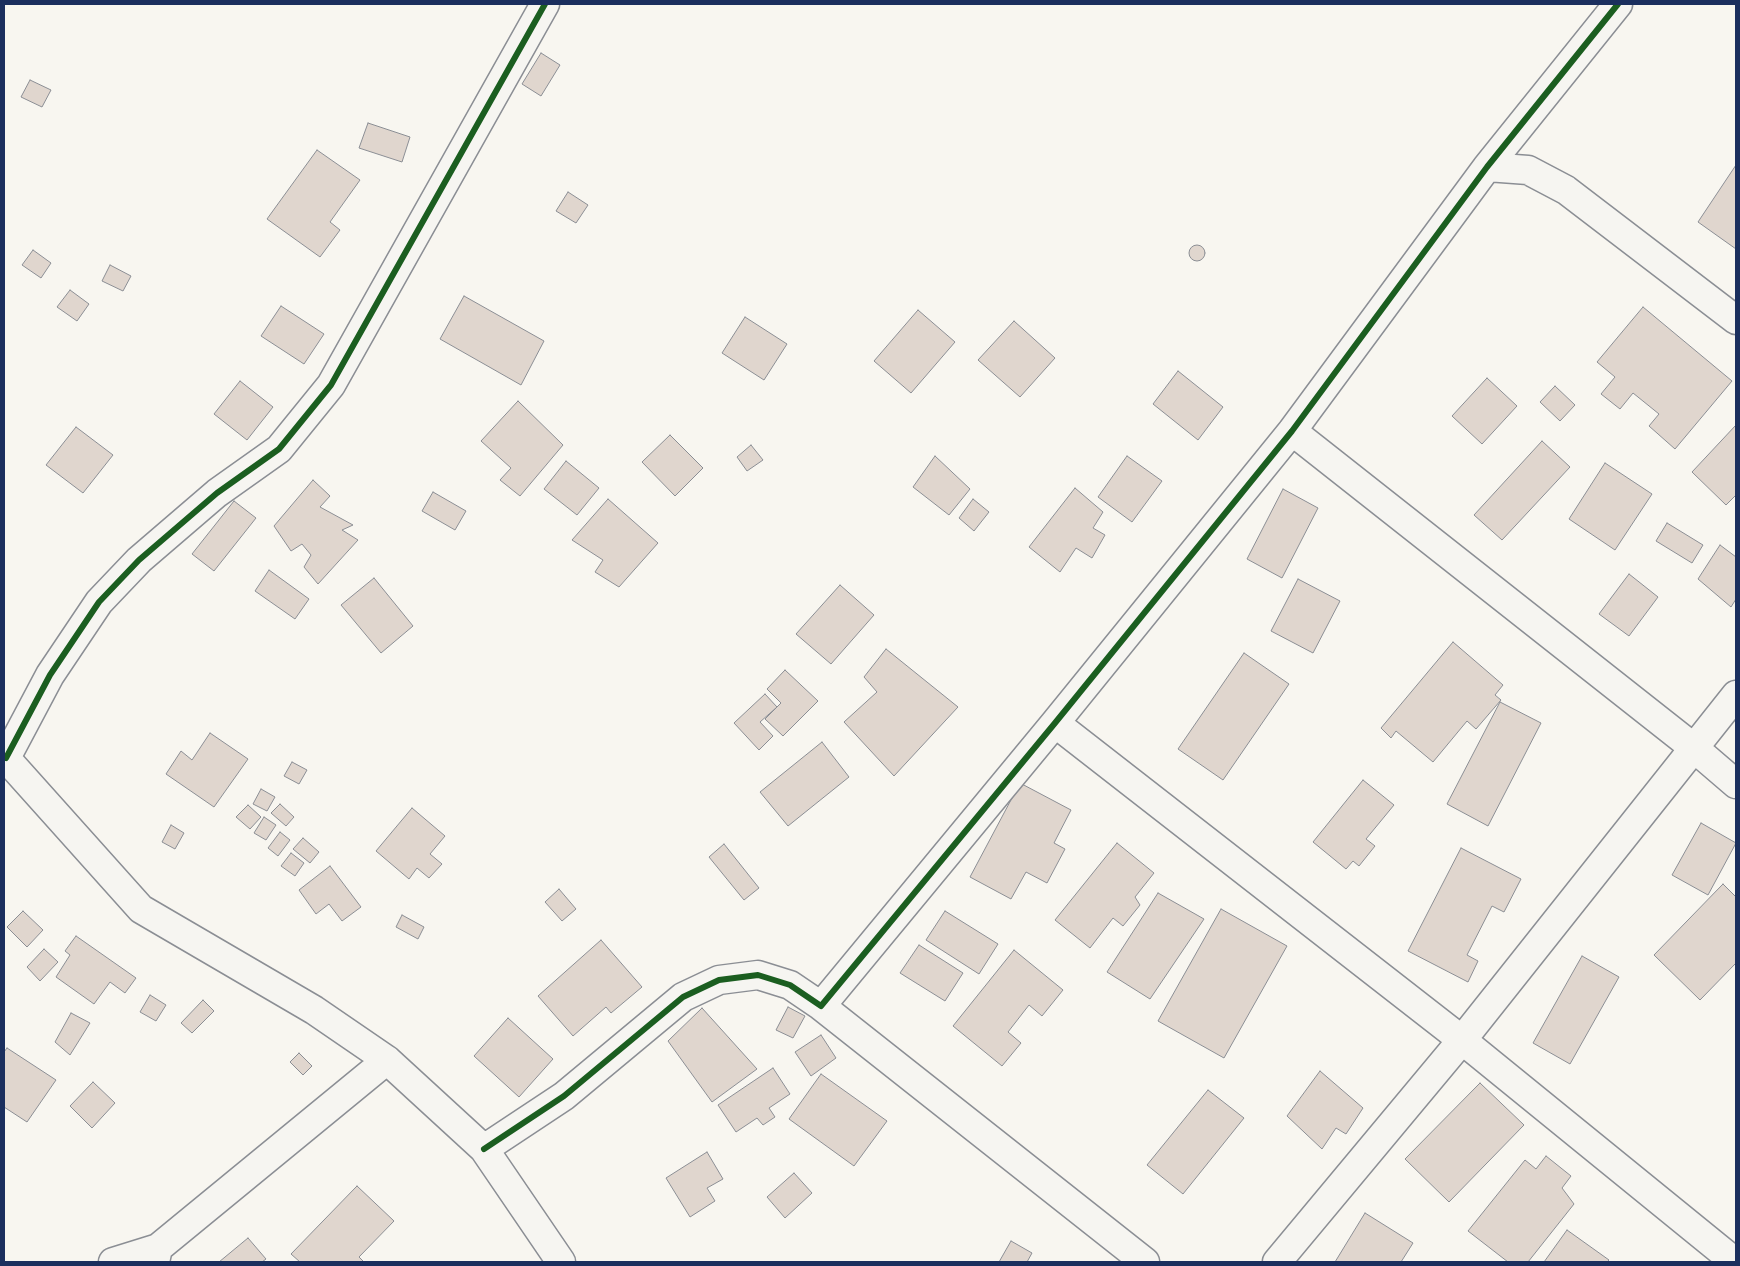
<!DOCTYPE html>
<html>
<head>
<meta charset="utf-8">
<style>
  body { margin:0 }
  #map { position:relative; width:1740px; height:1266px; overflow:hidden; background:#f8f6f0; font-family:Mynerve,sans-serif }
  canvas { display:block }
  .frame { position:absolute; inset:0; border:5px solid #1b2f5e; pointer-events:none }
</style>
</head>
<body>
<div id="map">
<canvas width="1740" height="1266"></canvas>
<div class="frame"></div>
</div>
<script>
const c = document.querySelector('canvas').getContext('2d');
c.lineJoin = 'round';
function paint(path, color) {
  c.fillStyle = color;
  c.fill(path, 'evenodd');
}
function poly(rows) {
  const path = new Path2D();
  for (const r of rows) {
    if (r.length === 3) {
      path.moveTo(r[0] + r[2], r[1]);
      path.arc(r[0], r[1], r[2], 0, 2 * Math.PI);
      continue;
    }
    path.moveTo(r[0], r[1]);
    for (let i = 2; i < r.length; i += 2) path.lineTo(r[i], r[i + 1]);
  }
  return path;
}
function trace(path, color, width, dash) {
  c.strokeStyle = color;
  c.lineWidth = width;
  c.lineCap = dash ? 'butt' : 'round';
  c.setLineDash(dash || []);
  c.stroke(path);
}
const building = poly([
  [541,53,560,65,541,96,522,84,541,53],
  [30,80,51,90,42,107,21,97,30,80],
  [368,123,410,137,402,162,359,148,368,123],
  [317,150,360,180,330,222,340,230,320,257,267,219,317,150],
  [1736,165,1736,249,1698,222,1736,165],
  [568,192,588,205,576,223,556,211,568,192],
  [1197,253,8],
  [33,250,51,263,41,278,22,265,33,250],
  [110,265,131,276,123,291,102,281,110,265],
  [70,290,89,304,77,321,57,307,70,290],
  [464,296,544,341,521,385,440,339,464,296],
  [281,306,324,334,304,364,261,336,281,306],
  [1643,307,1732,381,1675,449,1649,426,1659,414,1633,393,1620,409,1601,394,1615,377,1597,362,1643,307],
  [918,310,955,342,911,393,874,361,918,310],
  [745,317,787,344,764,380,722,353,745,317],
  [1014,321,1055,358,1020,397,978,360,1014,321],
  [1178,371,1223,407,1198,440,1153,404,1178,371],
  [1487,378,1517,406,1482,444,1452,416,1487,378],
  [240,381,273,407,247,440,214,414,240,381],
  [1555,386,1575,405,1560,421,1540,402,1555,386],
  [518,401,563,445,520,496,500,480,511,468,481,441,518,401],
  [1736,425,1736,495,1726,505,1692,472,1736,425],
  [76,427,113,455,83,493,46,465,76,427],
  [670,435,703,468,675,496,642,462,670,435],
  [1542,441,1570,467,1502,540,1474,515,1542,441],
  [751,445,763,460,747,471,737,457,751,445],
  [935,456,970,489,949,515,913,487,935,456],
  [1127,456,1162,481,1132,522,1098,497,1127,456],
  [566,461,599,488,577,515,544,489,566,461],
  [1605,463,1652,494,1615,550,1569,519,1605,463],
  [313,480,330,496,320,507,353,525,342,530,358,540,318,584,304,567,311,555,302,544,291,551,274,526,313,480],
  [1075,488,1103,512,1093,528,1105,535,1092,558,1076,548,1060,572,1029,547,1075,488],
  [1283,489,1318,508,1282,578,1247,559,1283,489],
  [433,492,466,511,455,530,422,511,433,492],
  [608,499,658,543,619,587,595,572,603,560,572,540,608,499],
  [973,499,989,512,974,531,959,518,973,499],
  [234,501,256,518,214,571,192,554,234,501],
  [1667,523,1703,545,1692,563,1656,541,1667,523],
  [1720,545,1736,557,1736,599,1731,607,1698,579,1720,545],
  [269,570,309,599,295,619,255,591,269,570],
  [1629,574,1658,597,1629,636,1599,614,1629,574],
  [374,578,413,626,381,653,341,605,374,578],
  [1298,579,1340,601,1313,653,1271,631,1298,579],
  [840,585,874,615,831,664,796,634,840,585],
  [1453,642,1503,685,1495,695,1501,700,1476,729,1467,721,1433,762,1396,731,1391,738,1381,728,1453,642],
  [886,649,958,707,894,776,844,722,877,692,864,677,886,649],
  [1244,653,1289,684,1223,780,1178,749,1244,653],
  [785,670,818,701,783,736,765,719,781,703,767,689,785,670],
  [765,694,777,707,760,722,773,736,759,750,734,723,765,694],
  [1500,702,1541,723,1488,826,1447,804,1500,702],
  [210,733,248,759,214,807,166,774,181,751,192,760,210,733],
  [822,742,849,777,788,826,760,792,822,742],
  [292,762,307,770,299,784,284,776,292,762],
  [1363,780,1394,805,1366,839,1375,846,1359,866,1353,861,1346,869,1313,842,1363,780],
  [1020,783,1071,810,1054,843,1065,849,1047,883,1026,872,1011,899,970,877,1020,783],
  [261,789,275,797,267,811,253,804,261,789],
  [280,804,294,817,286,826,271,813,280,804],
  [248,805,261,817,250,829,236,817,248,805],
  [412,808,445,836,430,854,442,864,429,878,417,868,409,879,376,851,412,808],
  [264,817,276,825,266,840,254,833,264,817],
  [1701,823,1736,843,1708,895,1672,875,1701,823],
  [171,825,184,833,175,849,162,842,171,825],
  [280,832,290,840,278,856,268,848,280,832],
  [303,838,319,852,310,863,293,849,303,838],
  [1117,843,1154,873,1135,897,1140,905,1123,926,1113,918,1090,948,1055,920,1117,843],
  [724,844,759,888,744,900,709,857,724,844],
  [1461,848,1521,879,1504,912,1492,906,1467,955,1478,961,1468,982,1408,951,1461,848],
  [291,853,304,863,295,876,281,866,291,853],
  [330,866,361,907,342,921,329,904,316,914,299,890,330,866],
  [1723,884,1736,897,1736,963,1700,1000,1654,955,1723,884],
  [559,889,576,909,562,921,545,902,559,889],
  [1158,893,1204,919,1150,999,1107,972,1158,893],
  [1221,909,1287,946,1224,1058,1158,1021,1221,909],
  [23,911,43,930,27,947,7,927,23,911],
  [945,911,998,944,979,974,926,940,945,911],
  [402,915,424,927,418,939,396,927,402,915],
  [76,936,136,978,125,993,110,982,94,1004,56,977,70,955,65,951,76,936],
  [601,940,642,987,611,1013,606,1007,573,1036,538,996,601,940],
  [919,945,963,973,945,1001,900,973,919,945],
  [44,949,58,962,40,981,27,967,44,949],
  [1014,950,1063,990,1042,1016,1029,1005,1008,1032,1021,1043,1002,1066,953,1026,1014,950],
  [1582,956,1619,977,1570,1064,1533,1043,1582,956],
  [150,995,166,1005,156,1021,140,1012,150,995],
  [203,1000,214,1011,192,1033,181,1023,203,1000],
  [788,1007,805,1016,793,1038,776,1030,788,1007],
  [702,1008,757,1069,712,1102,668,1041,702,1008],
  [71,1013,90,1023,70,1055,55,1042,71,1013],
  [508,1018,553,1059,519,1097,474,1056,508,1018],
  [821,1035,836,1058,811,1076,795,1052,821,1035],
  [7,1048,56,1080,27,1122,4,1107,4,1052,7,1048],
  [299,1053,312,1066,303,1075,290,1062,299,1053],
  [773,1068,790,1094,769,1108,775,1117,763,1125,757,1118,736,1132,718,1105,773,1068],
  [1320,1071,1363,1108,1346,1134,1336,1128,1322,1149,1287,1116,1320,1071],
  [821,1074,887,1121,854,1166,789,1119,821,1074],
  [93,1082,115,1103,92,1128,70,1106,93,1082],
  [1480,1083,1524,1125,1449,1202,1405,1159,1480,1083],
  [1208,1090,1244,1118,1183,1194,1147,1165,1208,1090],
  [707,1152,723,1179,707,1188,715,1201,690,1217,666,1178,707,1152],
  [1546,1156,1571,1176,1562,1188,1574,1204,1528,1262,1508,1262,1468,1231,1525,1160,1536,1169,1546,1156],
  [794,1173,812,1193,785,1218,767,1197,794,1173],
  [357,1186,394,1221,359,1257,364,1262,300,1262,291,1254,357,1186],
  [1365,1213,1413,1243,1401,1262,1335,1262,1365,1213],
  [1567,1230,1609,1260,1607,1262,1544,1262,1567,1230],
  [248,1238,266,1259,262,1262,219,1262,248,1238],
  [1011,1241,1032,1253,1027,1262,999,1262,1011,1241]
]);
const minor = poly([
  [1487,167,1528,170,1566,190,1736,320],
  [1292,431,1694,748,1736,784],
  [1055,723,1462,1040,1735,1262],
  [4,756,141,909,314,1010,387,1060,484,1149,561,1262],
  [6,758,50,675,99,602,139,560,217,493,279,449,331,385,545,4],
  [821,1006,1145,1262],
  [484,1149,564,1096,683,997,719,980,758,975,790,985,821,1006,1055,723,1292,431,1487,167,1618,4],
  [113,1262,158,1248],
  [155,1262,158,1248,387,1060],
  [1277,1262,1462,1040,1736,695]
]);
const cycleway = poly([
  [6,758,50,675,99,602,139,560,217,493,279,449,331,385,545,4],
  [484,1149,564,1096,683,997,719,980,758,975,790,985,821,1006,1055,723,1292,431,1487,167,1618,4]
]);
paint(building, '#e0d6ce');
trace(building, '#8b8e94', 1);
trace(minor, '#8b8e94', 31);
trace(minor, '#f6f5f1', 28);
trace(cycleway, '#1b5e20', 6);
</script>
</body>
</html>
